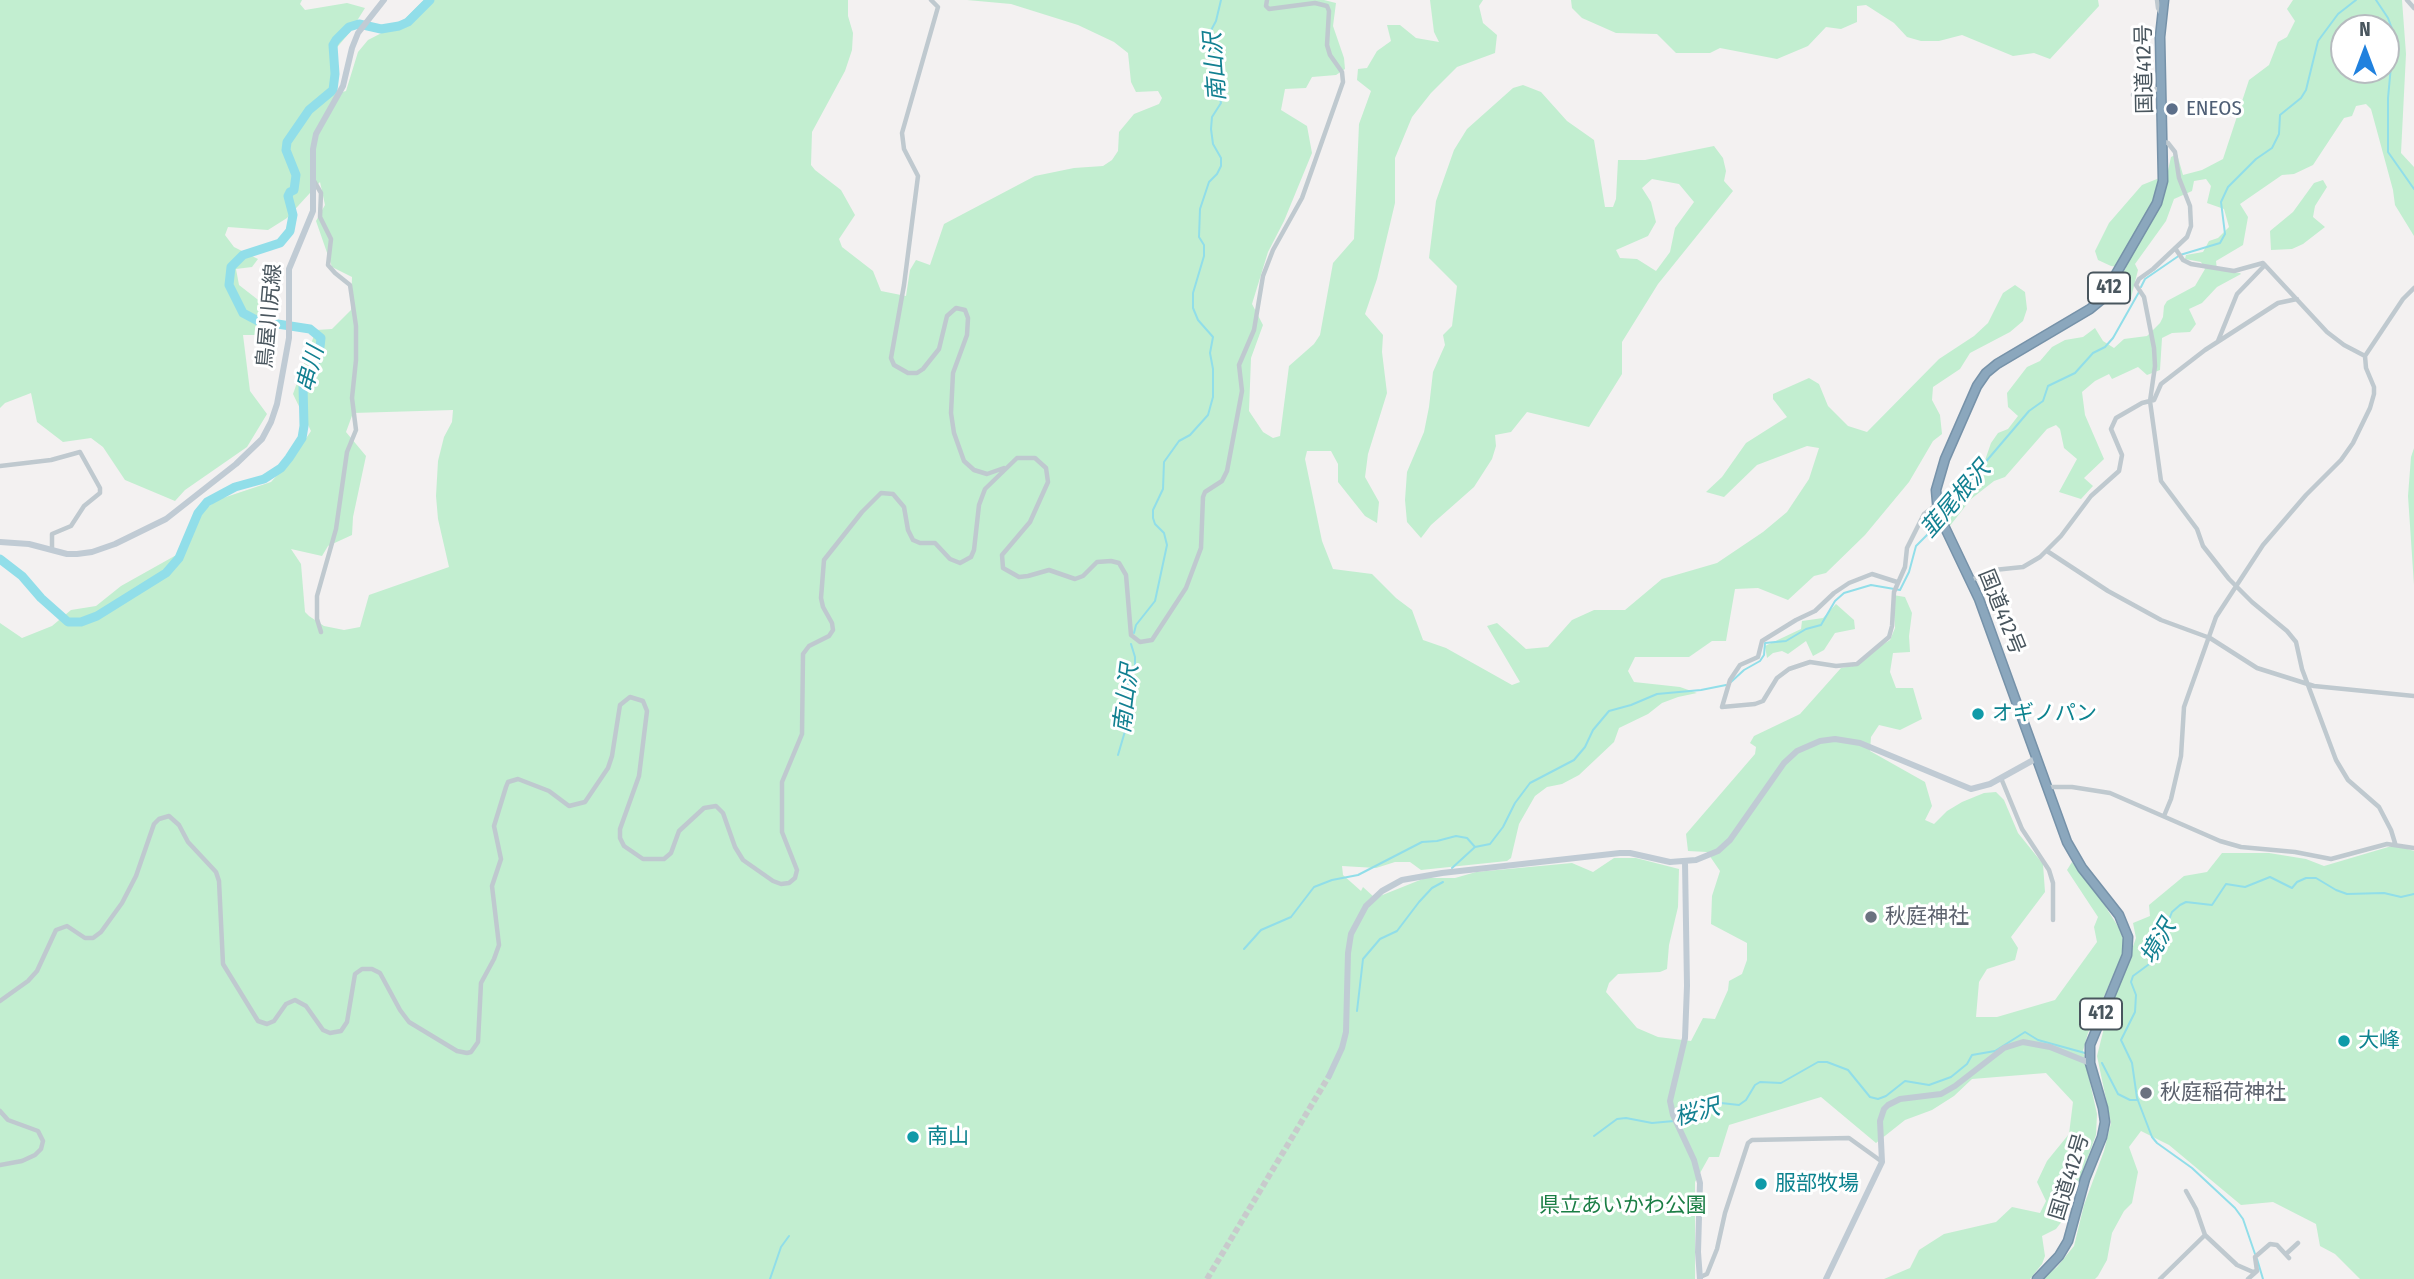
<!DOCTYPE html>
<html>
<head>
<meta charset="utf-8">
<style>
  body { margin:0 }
  #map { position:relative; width:2414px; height:1279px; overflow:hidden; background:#f3f1f1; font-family:"Fira Sans Condensed",sans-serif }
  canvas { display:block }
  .north { position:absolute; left:2330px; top:14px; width:70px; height:70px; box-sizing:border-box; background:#fff; border:2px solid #b6bbbf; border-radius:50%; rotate:0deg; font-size:19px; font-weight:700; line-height:28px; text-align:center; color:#49565e }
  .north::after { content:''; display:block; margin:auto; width:24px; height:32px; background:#2081de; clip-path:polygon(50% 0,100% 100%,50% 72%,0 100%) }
</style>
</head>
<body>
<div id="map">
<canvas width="2414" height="1279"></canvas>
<div class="north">N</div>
</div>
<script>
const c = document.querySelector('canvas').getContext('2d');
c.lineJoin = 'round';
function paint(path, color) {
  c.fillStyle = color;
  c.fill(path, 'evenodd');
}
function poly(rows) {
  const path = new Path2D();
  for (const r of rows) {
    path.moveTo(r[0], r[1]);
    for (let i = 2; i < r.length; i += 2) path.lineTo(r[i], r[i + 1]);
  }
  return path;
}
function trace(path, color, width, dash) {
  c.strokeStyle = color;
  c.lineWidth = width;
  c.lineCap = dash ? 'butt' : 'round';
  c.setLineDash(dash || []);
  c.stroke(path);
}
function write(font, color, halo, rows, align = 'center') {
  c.font = font + ' "Fira Sans Condensed","Noto Sans JP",sans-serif';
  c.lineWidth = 6;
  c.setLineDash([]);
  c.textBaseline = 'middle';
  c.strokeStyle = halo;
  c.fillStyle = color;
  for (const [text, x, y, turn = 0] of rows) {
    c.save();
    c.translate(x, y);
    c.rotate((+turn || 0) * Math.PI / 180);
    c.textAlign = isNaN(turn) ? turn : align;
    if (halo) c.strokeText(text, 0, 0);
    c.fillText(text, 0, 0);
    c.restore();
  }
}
const green = poly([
  [0,0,302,0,300,4,305,10,347,3,365,8,350,32,334,51,332,95,346,91,358,52,368,40,401,23,424,0,848,0,848,16,853,33,852,50,845,71,812,132,811,165,815,170,841,190,855,215,839,239,842,247,873,271,881,291,906,296,910,270,916,260,930,265,944,224,1035,176,1074,168,1103,166,1112,160,1118,151,1119,132,1134,114,1159,104,1162,98,1158,91,1136,92,1131,82,1128,53,1114,42,1078,25,1011,4,967,0,1324,0,1336,3,1333,26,1344,58,1345,69,1336,75,1312,77,1306,88,1285,89,1281,110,1307,126,1312,153,1284,221,1268,252,1252,304,1263,325,1251,358,1249,411,1263,432,1273,438,1280,436,1289,366,1314,344,1320,335,1333,263,1354,239,1359,124,1371,91,1357,80,1358,69,1367,68,1377,51,1391,41,1387,25,1400,25,1416,38,1439,42,1434,32,1430,0,1483,0,1479,6,1483,23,1497,35,1495,53,1457,67,1431,93,1412,117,1395,158,1395,203,1377,279,1365,314,1383,335,1382,352,1387,393,1368,454,1365,477,1379,502,1377,523,1365,516,1338,482,1338,464,1331,451,1307,451,1305,459,1322,541,1333,569,1372,574,1396,598,1412,610,1423,640,1446,648,1512,685,1520,682,1487,626,1497,623,1526,649,1548,647,1572,620,1594,610,1625,610,1662,579,1717,563,1763,532,1787,512,1809,479,1819,448,1807,446,1757,465,1724,497,1706,492,1722,477,1746,443,1787,417,1773,399,1773,394,1809,378,1819,384,1828,406,1848,426,1867,432,1939,359,1974,336,1988,323,2003,293,2015,285,2025,292,2027,309,2023,321,2010,332,1970,353,1960,369,1933,387,1932,400,1940,415,1942,434,1933,441,1909,482,1865,535,1826,573,1814,576,1788,600,1758,588,1735,589,1726,641,1712,641,1689,657,1635,657,1628,671,1634,682,1680,687,1697,693,1678,697,1662,703,1648,714,1619,728,1614,742,1579,775,1562,784,1547,787,1535,796,1519,824,1511,858,1507,861,1421,870,1410,862,1395,862,1376,868,1342,866,1343,875,1361,891,1363,887,1375,898,1425,878,1455,878,1476,872,1572,863,1593,872,1614,858,1636,858,1679,869,1678,907,1669,945,1667,969,1660,972,1618,974,1609,983,1606,992,1637,1028,1658,1037,1691,1041,1703,1018,1715,1019,1728,990,1729,981,1742,974,1747,960,1747,943,1711,924,1712,896,1720,871,1707,852,1688,851,1686,834,1755,754,1756,747,1750,743,1754,736,1800,714,1841,668,1858,665,1866,655,1890,640,1895,628,1893,595,1905,597,1912,613,1909,636,1910,652,1893,653,1890,672,1896,688,1913,688,1922,719,1900,730,1879,725,1871,737,1870,751,1925,782,1932,806,1925,820,1934,824,1947,811,1962,802,1984,793,1996,792,2004,800,2018,833,2043,864,2045,892,2011,937,2018,948,2015,960,1987,969,1979,982,1976,1017,1997,1017,2055,1000,2097,942,2094,927,2098,917,2067,870,2072,862,2100,898,2119,928,2124,942,2123,953,2088,1033,2083,1051,2097,1114,2096,1135,2066,1216,2056,1229,2042,1236,2045,1256,2042,1264,2030,1279,1884,1279,1910,1268,1919,1250,1944,1234,1996,1222,2012,1207,2040,1213,2046,1201,2037,1182,2047,1161,2069,1134,2073,1102,2046,1073,1972,1079,1954,1096,1932,1110,1905,1120,1876,1143,1821,1097,1729,1125,1719,1157,1709,1157,1695,1182,1695,1279,0,1279,0,623,22,638,52,626,71,610,96,606,121,586,187,549,203,511,217,500,271,482,292,459,311,431,293,394,316,330,332,329,351,310,352,277,332,267,316,221,325,205,320,182,287,218,268,230,228,227,225,235,234,247,258,259,252,267,236,269,239,285,275,313,278,325,273,335,243,335,250,391,267,414,247,447,185,490,175,501,125,480,103,447,91,438,63,442,37,422,31,393,5,403,0,408],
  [453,410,452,422,444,437,438,461,436,496,438,519,449,567,369,595,360,627,344,630,324,626,309,616,305,612,301,564,291,549,322,556,328,546,352,535,353,517,366,456,346,432,353,413],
  [1571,0,2098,0,2099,6,2050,59,2034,53,2013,56,1962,35,1939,41,1921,41,1907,37,1894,23,1866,5,1857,6,1857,22,1841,29,1826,27,1808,46,1777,59,1720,48,1710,53,1676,53,1657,34,1616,33,1582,18,1572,8],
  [2293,0,2402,0,2406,54,2401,153,2414,167,2414,236,2395,205,2393,190,2371,109,2366,104,2356,106,2352,116,2344,118,2313,165,2294,174,2282,175,2240,204,2248,217,2243,245,2216,261,2217,270,2240,273,2241,274,2217,287,2202,303,2189,309,2196,324,2190,332,2172,333,2162,338,2160,370,2147,375,2138,367,2112,379,2109,374,2095,381,2082,392,2085,415,2104,459,2084,478,2093,486,2081,499,2059,492,2077,459,2064,448,2060,429,2056,425,2047,429,2005,477,1994,481,1971,499,1949,527,1945,513,1983,466,1991,443,1998,433,2008,429,2018,416,2008,407,2007,393,2027,367,2040,361,2052,347,2065,340,2083,337,2095,328,2103,341,2114,348,2124,339,2147,336,2160,323,2163,317,2164,306,2167,301,2195,286,2205,269,2201,262,2185,259,2186,255,2203,252,2209,241,2218,238,2229,227,2224,209,2207,203,2211,186,2206,179,2194,181,2192,191,2174,199,2166,221,2135,264,2138,270,2131,298,2119,297,2114,286,2126,268,2111,266,2098,260,2095,251,2109,223,2142,185,2167,175,2171,157,2177,154,2183,175,2202,170,2223,159,2249,80,2269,65,2278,42,2287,37,2295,21,2287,9],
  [2344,28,2386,28,2386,70,2344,70],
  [1523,85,1541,92,1567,121,1594,140,1605,207,1613,207,1616,199,1618,160,1645,160,1714,146,1723,158,1726,171,1724,181,1733,191,1658,284,1622,342,1622,374,1589,427,1527,412,1511,432,1495,435,1496,446,1492,459,1474,487,1431,525,1421,538,1407,522,1405,500,1407,472,1424,432,1429,407,1433,372,1445,345,1443,335,1452,326,1457,286,1429,258,1436,201,1454,150,1467,129,1513,88],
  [1652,179,1679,184,1694,202,1675,228,1670,252,1656,271,1637,259,1620,258,1616,250,1648,236,1656,222,1651,202,1642,188],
  [2323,180,2327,187,2315,206,2313,217,2325,227,2303,244,2292,249,2271,250,2270,231,2293,212,2314,183],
  [2414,448,2414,585,2408,496,2411,457],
  [1836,604,1854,620,1855,629,1835,633,1824,650,1813,656,1806,641,1788,654,1782,651,1773,653,1767,658,1765,646,1801,629,1802,621,1823,618],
  [2395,845,2414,851,2414,1279,2360,1279,2335,1254,2320,1246,2316,1224,2273,1202,2241,1205,2169,1145,2141,1131,2129,1147,2138,1172,2132,1203,2124,1211,2112,1233,2107,1260,2098,1276,2095,1279,2042,1279,2057,1267,2074,1246,2084,1205,2104,1151,2111,1123,2097,1056,2104,1028,2136,938,2133,923,2150,916,2149,905,2184,876,2207,872,2222,853,2269,853,2306,859,2324,866]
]);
const stream = poly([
  [2376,0,2388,18,2394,34,2388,98,2388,152,2414,189],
  [2141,287,2145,279,2180,255,2220,243,2225,234,2221,202,2228,187,2256,159,2272,148,2279,134,2280,115,2301,98,2306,90,2318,41,2338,14,2356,0],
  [1944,518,1983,465,2029,411,2043,401,2048,386,2075,373,2093,353,2105,347,2113,338,2139,292],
  [1134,633,1136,625,1155,601,1167,545,1164,533,1155,524,1153,518,1153,510,1163,489,1164,462,1179,441,1190,435,1208,415,1213,397,1213,369,1210,353,1213,337,1198,320,1193,308,1193,293,1204,256,1204,245,1199,237,1200,209,1209,182,1217,174,1221,166,1221,158,1213,144,1211,129,1212,117,1221,103,1215,80,1220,54,1217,43,1211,39,1209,34,1216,21,1221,0],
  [1731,682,1744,670,1760,661,1764,655,1765,643,1786,641,1806,629,1821,625,1835,601,1844,593,1871,585,1900,590,1909,572,1916,546,1940,522],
  [1118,755,1128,721,1127,686,1135,668,1135,657,1131,644],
  [1452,868,1475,847,1490,844,1503,827,1515,803,1530,783,1574,760,1585,747,1593,730,1609,711,1631,705,1657,694,1701,690,1726,685],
  [1244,949,1261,930,1291,917,1314,887,1332,880,1358,875,1422,842,1437,841,1456,836,1467,838,1475,847],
  [1357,1011,1363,959,1380,939,1397,931,1419,902,1432,888,1443,882],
  [2102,1063,2118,1094,2130,1100,2138,1100],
  [1679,1120,1697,1111,1711,1110,1721,1103,1739,1105,1746,1100,1755,1085,1760,1082,1781,1083,1818,1062,1827,1062,1848,1070,1870,1097,1878,1099,1886,1096,1905,1081,1929,1085,1951,1077,1967,1064,1972,1055,1995,1051,2025,1032,2038,1040,2085,1053],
  [1594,1136,1617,1119,1626,1118,1652,1123,1674,1121],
  [2255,1254,2243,1219,2235,1208,2192,1168,2157,1143,2152,1137,2137,1098,2132,1063,2121,1040,2135,1012,2136,995,2131,982,2133,976,2152,962,2172,912,2180,905,2186,902,2212,905,2226,884,2245,887,2270,877,2292,888,2297,882,2306,878,2316,878,2336,890,2347,894,2384,893,2401,897,2414,894],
  [2257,1259,2263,1279],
  [770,1279,781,1247,789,1236]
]);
const river = poly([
  [0,559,22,576,41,598,68,622,81,622,97,616,166,573,179,558,198,513,207,502,235,487,264,479,281,468,289,458,302,438,304,426,303,385,319,356,321,338,310,329,258,321,243,313,229,285,231,267,243,255,280,243,290,231,293,215,288,196,290,192,294,190,296,175,286,150,287,142,309,110,333,90,335,74,333,45,336,40,349,27,359,24,381,29,399,26,408,22,430,0]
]);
const secondaryTunnel = poly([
  [1207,1279,1329,1076]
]);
const street = poly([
  [931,0,938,7,902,133,904,149,918,176,904,285,891,358,894,365,908,373,917,373,923,369,939,349,947,316,956,308,965,310,968,318,967,335,953,373,951,413,954,433,964,461,974,470,987,474,1004,468],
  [2157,0,2158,8,2161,13],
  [2407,0,2414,8],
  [2133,95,2162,88],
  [2164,142,2168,143,2175,152,2179,178,2190,206,2191,226,2187,237,2153,269,2139,279,2136,285,2144,297,2154,348,2155,366,2150,401,2161,481,2197,529,2203,546,2229,579,2252,602,2287,631,2296,642,2302,669,2336,760,2348,780,2379,807,2391,830,2395,843],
  [314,181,321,193,320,217,331,239,328,265,335,273,350,285,356,326,356,360,352,398,356,430,347,452,336,529,317,596,317,619,321,632],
  [2175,248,2183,260,2191,264,2234,271,2263,263,2327,332,2344,345,2365,356],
  [2218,341,2237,294,2265,265],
  [0,466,51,460,80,452,100,488,100,493,84,506,71,526,52,534,52,550],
  [2047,551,2108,591,2161,620,2210,638,2257,668,2314,686,2414,696],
  [1971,580,1994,570,2023,567,2040,557,2061,536,2091,496,2119,471,2122,455,2111,429,2116,418,2142,403,2154,400,2161,384,2205,350,2278,303,2297,299],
  [1897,582,1872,574,1849,583,1834,593,1815,611,1796,620,1762,641,1758,657,1740,665,1730,680,1722,707,1755,704,1763,701,1777,678,1789,669,1810,662,1836,666,1857,664,1889,637,1892,626,1894,592,1905,567,1907,548,1924,514,1936,505],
  [2001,778,2022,829,2049,870,2053,883,2053,920],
  [2048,787,2072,787,2110,793,2220,841,2241,847,2295,852,2331,859,2387,844,2414,848],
  [2164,816,2171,799,2181,756,2184,707,2216,617,2263,545,2306,495,2341,460,2353,443,2370,408,2374,394,2374,387,2366,368,2365,356,2403,299,2414,288],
  [0,1001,28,981,37,971,56,930,67,926,85,938,93,938,101,932,122,903,136,876,154,824,159,819,169,816,179,825,188,842,216,872,219,881,223,964,258,1021,267,1024,274,1021,286,1004,295,1000,306,1006,323,1030,330,1033,341,1031,347,1022,355,974,362,969,372,969,380,973,400,1010,409,1022,457,1051,467,1053,471,1052,478,1042,481,983,494,959,499,945,492,886,501,859,494,826,506,787,508,782,518,779,549,791,569,806,585,802,608,768,612,756,620,705,630,697,643,701,647,711,639,776,620,829,620,838,624,846,643,859,664,859,671,853,679,831,704,808,716,806,723,813,735,847,743,860,773,881,781,884,789,883,795,878,797,870,782,832,782,782,802,734,803,654,809,646,829,636,833,630,832,623,823,607,821,598,824,560,862,512,881,493,893,494,904,507,908,530,913,540,920,543,935,543,950,559,960,563,971,557,974,550,979,505,985,489,1017,458,1035,458,1046,468,1048,482,1030,522,1002,555,1003,568,1019,577,1028,576,1049,570,1075,579,1083,576,1097,562,1111,561,1119,563,1126,575,1131,635,1140,642,1152,640,1186,588,1201,548,1203,497,1205,492,1222,481,1227,471,1242,391,1239,365,1254,330,1263,276,1273,250,1302,198,1343,82,1342,72,1330,55,1327,45,1329,11,1327,6,1315,3,1269,9,1266,6,1267,0],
  [0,1111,8,1120,38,1131,43,1141,41,1149,35,1155,22,1161,0,1165],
  [2186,1191,2196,1209,2205,1235],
  [2286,1254,2298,1243],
  [2257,1271,2255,1257,2270,1244,2277,1245,2289,1258],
  [1700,1277,1707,1274,1717,1249,1725,1213,1748,1143,1752,1140,1849,1138,1881,1161],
  [2160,1279,2205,1235,2237,1265,2253,1272,2257,1271,2248,1279]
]);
const secondary = poly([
  [0,542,29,544,67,554,77,554,92,552,115,544,166,519,236,464,262,439,271,422,277,404,289,338,289,269,313,211,313,149,316,134,343,86,352,48,358,33,384,0],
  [1685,862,1687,986,1685,1038,1670,1101,1673,1115,1694,1160,1700,1183,1698,1252,1700,1279],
  [1329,1076,1342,1048,1346,1032,1348,953,1351,934,1366,906,1382,891,1402,880,1442,873,1620,853,1630,853,1670,862,1696,860,1718,851,1730,840,1784,763,1797,751,1820,741,1835,739,1860,743,1971,789,1990,784,2037,758],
  [1826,1279,1882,1162,1880,1121,1884,1109,1888,1105,1900,1099,1941,1094,1955,1086,2004,1048,2023,1042,2050,1047,2090,1063]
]);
const highway = poly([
  [2037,1279,2059,1256,2068,1241,2085,1179,2102,1137,2105,1122,2103,1108,2090,1063,2090,1045,2127,955,2128,937,2119,915,2082,868,2067,842,1979,599,1938,513,1936,490,1945,459,1977,386,1986,373,1997,364,2090,309,2101,300,2157,203,2163,181,2160,37,2164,0]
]);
const markers = [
  [2172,109,7,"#5c6f8a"],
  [1978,714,7,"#0f9aa8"],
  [1871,917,7,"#6b7280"],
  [2344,1041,7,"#0f9aa8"],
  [2146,1093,7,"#6b7280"],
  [913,1137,7,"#0f9aa8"],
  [1761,1184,7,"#0f9aa8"]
];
const shields = [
  [2109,288,42],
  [2101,1014,42]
];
const shieldNames = [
  ["412",2109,288],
  ["412",2101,1014]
];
const streetNames = [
  ["国道412号",2145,69,-91],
  ["鳥屋川尻線",270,316,-85],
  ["国道412号",2001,612,68],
  ["国道412号",2070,1177,-73]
];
const serviceNames = [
  ["ENEOS",2186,109]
];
const cultureNames = [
  ["オギノパン",1992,714],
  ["大峰",2358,1041],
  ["南山",927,1137],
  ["服部牧場",1775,1184]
];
const worshipNames = [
  ["秋庭神社",1885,917],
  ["秋庭稲荷神社",2160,1093]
];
const parkNames = [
  ["県立あいかわ公園",1623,1206]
];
const waterNames = [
  ["南山沢",1216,67,-94],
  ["串川",311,369,-75],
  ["韮尾根沢",1956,500,-49],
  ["南山沢",1127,699,-83],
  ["境沢",2159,942,-60],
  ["桜沢",1697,1113,-15]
];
paint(green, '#c2eed0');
trace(stream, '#91dee9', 2);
trace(river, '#91dee9', 9);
trace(secondaryTunnel, '#c8cacc', 6, [6, 3]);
trace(highway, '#7692a9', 11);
trace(street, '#bfc9cf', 4.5);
trace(secondary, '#c0cbd4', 6);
trace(highway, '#8ba7bd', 8);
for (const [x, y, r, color] of markers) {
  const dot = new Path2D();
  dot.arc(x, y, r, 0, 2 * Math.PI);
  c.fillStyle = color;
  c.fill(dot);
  trace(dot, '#fff', 2.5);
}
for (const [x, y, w] of shields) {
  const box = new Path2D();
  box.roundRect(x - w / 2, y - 15.5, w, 31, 5);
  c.fillStyle = '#fff';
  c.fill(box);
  trace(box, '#49565e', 2);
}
write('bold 19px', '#49565e', null, shieldNames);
write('21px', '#49565e', '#fff', streetNames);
write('21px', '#4e5e75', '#fff', serviceNames, 'left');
write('21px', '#0d838f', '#fff', cultureNames, 'left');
write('21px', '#5b616d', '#fff', worshipNames, 'left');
write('21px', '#1b7e45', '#fff', parkNames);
write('italic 23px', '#128091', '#fff', waterNames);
</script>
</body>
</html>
